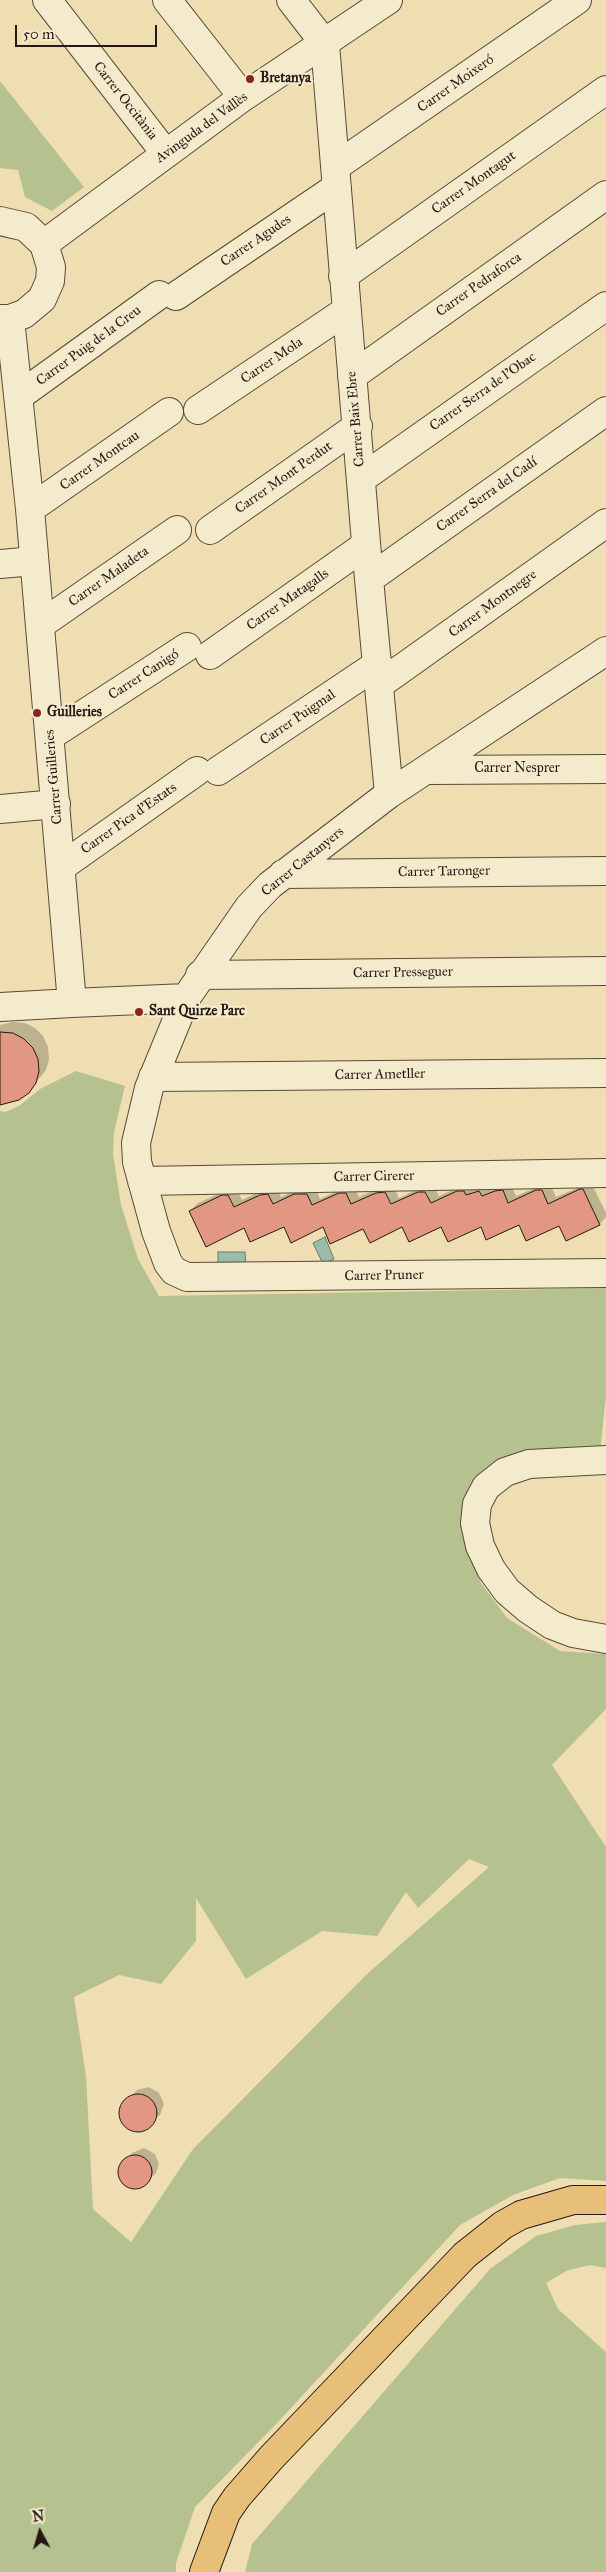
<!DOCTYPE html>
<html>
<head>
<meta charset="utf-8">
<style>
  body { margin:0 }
  #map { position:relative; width:606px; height:2572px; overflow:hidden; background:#eedeb1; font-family:"IM FELL Great Primer",serif }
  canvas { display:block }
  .north { position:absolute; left:15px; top:2507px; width:50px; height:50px; -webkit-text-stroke:4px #f4eacc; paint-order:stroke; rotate:354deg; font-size:14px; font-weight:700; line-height:20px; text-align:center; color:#251813 }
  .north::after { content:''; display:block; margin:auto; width:18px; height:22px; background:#251813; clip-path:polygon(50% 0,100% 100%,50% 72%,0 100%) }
  .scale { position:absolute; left:15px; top:25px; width:142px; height:22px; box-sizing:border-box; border:2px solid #251813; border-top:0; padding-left:6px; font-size:15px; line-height:18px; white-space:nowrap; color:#251813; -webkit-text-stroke:4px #f4eacc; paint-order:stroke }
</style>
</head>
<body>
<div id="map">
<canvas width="606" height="2572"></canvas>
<div class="north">N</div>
<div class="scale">50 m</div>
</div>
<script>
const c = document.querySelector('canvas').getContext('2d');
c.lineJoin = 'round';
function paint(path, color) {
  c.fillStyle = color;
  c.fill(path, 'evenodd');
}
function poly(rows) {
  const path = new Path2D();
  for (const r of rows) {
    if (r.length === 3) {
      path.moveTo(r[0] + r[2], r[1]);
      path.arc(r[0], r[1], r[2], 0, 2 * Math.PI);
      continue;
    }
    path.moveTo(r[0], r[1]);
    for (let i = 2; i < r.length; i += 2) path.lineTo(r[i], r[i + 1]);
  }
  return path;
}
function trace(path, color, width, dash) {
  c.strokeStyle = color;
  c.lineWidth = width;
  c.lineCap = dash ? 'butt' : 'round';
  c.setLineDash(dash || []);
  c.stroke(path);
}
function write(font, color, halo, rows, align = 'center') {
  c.font = font + ' "IM FELL Great Primer",serif';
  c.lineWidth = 4.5;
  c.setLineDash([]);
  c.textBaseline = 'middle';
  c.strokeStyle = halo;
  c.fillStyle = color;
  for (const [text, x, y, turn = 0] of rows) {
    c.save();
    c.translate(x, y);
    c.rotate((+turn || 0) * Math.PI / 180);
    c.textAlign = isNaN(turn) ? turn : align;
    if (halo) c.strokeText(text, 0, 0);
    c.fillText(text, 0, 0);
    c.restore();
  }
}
const green = poly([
  [0,81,84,187,52,211,25,197,18,170,0,168],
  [76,1071,125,1086,114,1132,113,1154,121,1205,138,1259,159,1296,606,1288,606,1396,600,1452,544,1449,512,1461,467,1537,481,1583,507,1618,560,1651,606,1654,606,1709,552,1765,606,1847,606,2181,560,2178,513,2195,460,2225,279,2421,195,2507,176,2563,176,2572,0,2572,0,1111,5,1112,19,1106,40,1089],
  [469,1859,489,1867,367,1974,193,2149,131,2242,93,2209,86,2076,74,1997,119,1975,161,1984,196,1941,196,1898,246,1979,322,1931,377,1936,406,1892,418,1908],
  [606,2222,606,2268,590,2265,566,2271,546,2283,558,2309,606,2352,606,2572,245,2572,252,2544,490,2269,536,2236,575,2225]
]);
const water = poly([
  [325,1237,334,1259,323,1264,313,1243,325,1237],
  [218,1252,245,1252,246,1266,218,1266,218,1252]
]);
const shadow = poly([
  [13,1022,25,1023,35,1028,43,1036,48,1047,49,1059,46,1070,28,1092,0,1102,0,1025],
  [549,1182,556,1197,591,1182,606,1213,606,1217,600,1224,567,1240,560,1225,245,1227,190,1211,198,1203,231,1188,236,1188,242,1200,269,1187,276,1187,281,1197,303,1187,315,1186,320,1199,348,1186,354,1186,359,1197,385,1185,393,1185,399,1198,427,1185,433,1184,439,1196,466,1184,487,1184,490,1190,504,1183,510,1183,516,1196],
  [149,2087,159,2093,164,2104,160,2115,138,2132,124,2123,122,2107,137,2090],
  [144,2148,155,2154,159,2164,156,2173,148,2181,134,2188,124,2184,120,2175,121,2165,132,2153]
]);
const building = poly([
  [0,1032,13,1033,24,1039,33,1048,38,1059,39,1071,36,1083,29,1093,19,1100,0,1105,0,1032],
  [580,1189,583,1189,600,1225,566,1241,559,1226,526,1241,519,1225,486,1240,481,1227,448,1242,441,1227,409,1242,402,1227,370,1243,363,1229,330,1244,323,1227,291,1243,284,1227,250,1242,244,1228,206,1247,189,1211,222,1195,228,1195,234,1207,260,1195,268,1194,273,1204,294,1194,307,1194,312,1205,339,1193,346,1193,351,1204,376,1193,385,1192,391,1204,418,1192,425,1192,431,1203,457,1191,464,1191,466,1195,479,1191,482,1196,495,1191,503,1190,508,1203,536,1190,542,1190,548,1204,580,1189],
  [138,2113,19],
  [135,2172,17]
]);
const minor = poly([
  [47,0,166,154],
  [167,0,243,97],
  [291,0,325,44,369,579,389,794],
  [335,167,577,0],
  [0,221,26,227,44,244,51,267,50,281,42,299,24,314,10,319,0,319],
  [44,244,243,97,388,0],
  [343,276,606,90],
  [176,296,337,187],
  [10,319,30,509,72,1003,186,998],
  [352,376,606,195],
  [19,396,159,295],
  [198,410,346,311],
  [361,479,606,306],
  [30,509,169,412],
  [210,530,358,426],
  [0,564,34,561],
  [369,579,606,411],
  [40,625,177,530],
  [606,651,389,794,270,885,249,907,186,998,149,1088,136,1143,137,1162,156,1231,168,1263,174,1271,187,1277,606,1273],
  [210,655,366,545],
  [380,684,606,523],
  [50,736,187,647],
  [428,770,606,769],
  [218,771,378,664],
  [0,809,56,804],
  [61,867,197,771],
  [283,874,606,871],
  [200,975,606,971],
  [0,1007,72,1003],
  [153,1077,606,1073],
  [142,1181,606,1173],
  [606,1460,529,1464,505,1472,486,1487,477,1504,475,1523,480,1546,491,1569,507,1591,528,1609,552,1625,573,1633,606,1639]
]);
const major = poly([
  [204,2572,226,2513,237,2497,271,2458,465,2255,503,2225,521,2215,573,2200,606,2200]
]);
const markers = [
  [250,79,5,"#8f2418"],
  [37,713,5,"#8f2418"],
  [139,1012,5,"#8f2418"]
];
const poiNames = [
  ["Bretanya",260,79],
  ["Guilleries",47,713],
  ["Sant Quirze Parc",149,1012]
];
const streetNames = [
  ["Carrer Moixeró",456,84,-35],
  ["Carrer Occitània",125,101,52],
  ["Avinguda del Vallès",202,128,-36],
  ["Carrer Montagut",474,183,-35],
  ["Carrer Agudes",256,241,-34],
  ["Carrer Pedraforca",479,285,-35],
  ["Carrer Puig de la Creu",89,346,-36],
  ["Carrer Mola",272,361,-34],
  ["Carrer Serra de l'Obac",483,392,-35],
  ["Carrer Baix Ebre",356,419,-95],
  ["Carrer Montcau",100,461,-35],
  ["Carrer Mont Perdut",284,478,-35],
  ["Carrer Serra del Cadí",487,495,-35],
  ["Carrer Maladeta",109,577,-35],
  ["Carrer Matagalls",288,600,-35],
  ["Carrer Montnegre",493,604,-36],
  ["Carrer Canigó",144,675,-33],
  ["Carrer Puigmal",298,718,-34],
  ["Carrer Nesprer",517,769],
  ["Carrer Guilleries",54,777,-95],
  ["Carrer Pica d'Estats",129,819,-35],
  ["Carrer Castanyers",303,862,-39],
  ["Carrer Taronger",444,872,-1],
  ["Carrer Presseguer",403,973,-1],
  ["Carrer Ametller",380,1075,-1],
  ["Carrer Cirerer",374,1177,-1],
  ["Carrer Pruner",384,1276,-1]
];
paint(green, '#b5c28f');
paint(water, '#9abca8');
trace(water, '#6b7a6c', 1);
paint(shadow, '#0003');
paint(building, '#e19782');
trace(building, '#251813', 1);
trace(minor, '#574a3a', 30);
trace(major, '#251813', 30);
trace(minor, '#f4eacc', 28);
trace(major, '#e7bf78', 28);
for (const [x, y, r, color] of markers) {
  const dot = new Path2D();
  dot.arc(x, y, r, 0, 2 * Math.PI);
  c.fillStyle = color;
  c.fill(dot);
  trace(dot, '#f4eacc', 2);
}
write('bold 14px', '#251813', '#f4eacc', poiNames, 'left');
write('14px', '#251813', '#f4eacc', streetNames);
</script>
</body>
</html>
